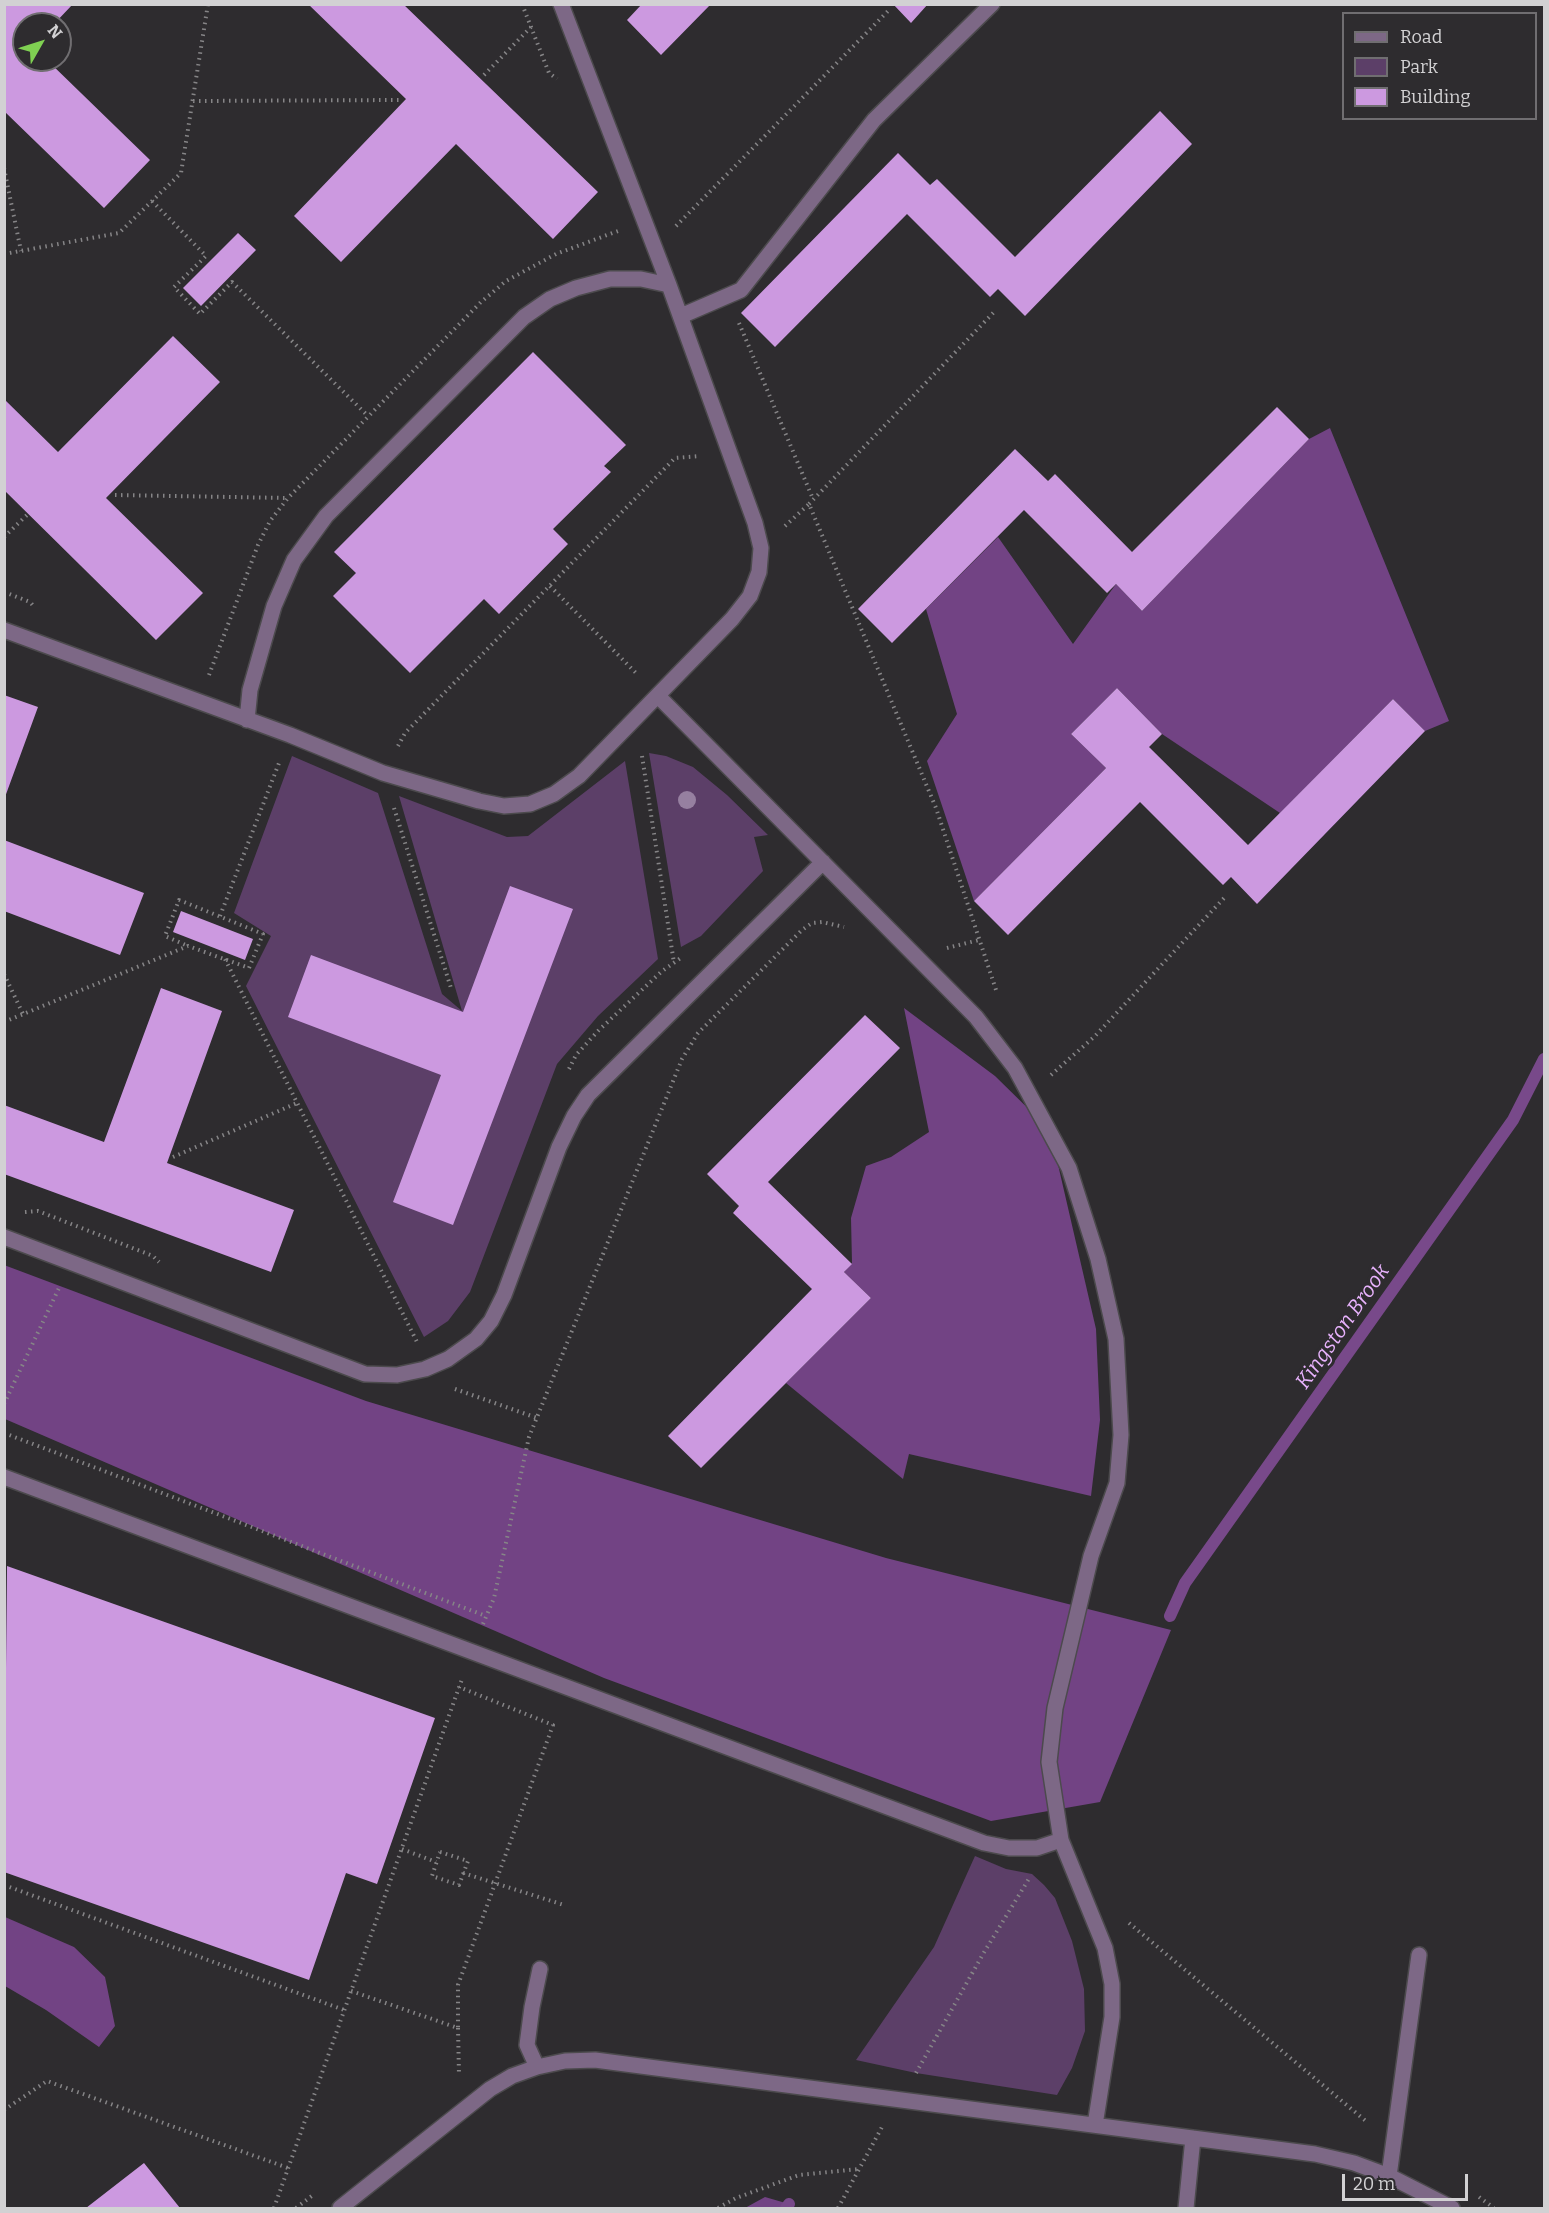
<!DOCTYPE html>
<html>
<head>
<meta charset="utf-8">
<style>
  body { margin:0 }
  #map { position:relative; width:1549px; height:2213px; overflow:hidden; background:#2e2c2f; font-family:Bitter,serif }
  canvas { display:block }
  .frame { position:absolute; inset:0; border:6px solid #d2d1d3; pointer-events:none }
  .legend { position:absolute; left:1342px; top:12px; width:195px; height:108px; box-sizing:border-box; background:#2e2c2f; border:2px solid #706e71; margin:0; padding:8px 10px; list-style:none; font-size:18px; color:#d2d1d3 }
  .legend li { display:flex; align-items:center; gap:12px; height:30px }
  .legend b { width:30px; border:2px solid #706e71 }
  .north { position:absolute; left:12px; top:12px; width:60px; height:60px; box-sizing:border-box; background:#2e2c2f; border:2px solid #706e71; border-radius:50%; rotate:51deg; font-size:16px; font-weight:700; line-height:24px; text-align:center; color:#d2d1d3 }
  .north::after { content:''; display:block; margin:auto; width:21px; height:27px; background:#7fd052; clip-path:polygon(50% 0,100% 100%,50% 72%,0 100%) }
  .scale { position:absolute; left:1342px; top:2174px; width:126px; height:27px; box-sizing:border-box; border:3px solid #d2d1d3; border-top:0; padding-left:8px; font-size:18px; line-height:21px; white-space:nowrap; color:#d2d1d3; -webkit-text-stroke:4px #2e2c2f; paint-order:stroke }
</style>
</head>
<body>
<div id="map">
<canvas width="1549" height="2213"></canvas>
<div class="frame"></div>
<ul class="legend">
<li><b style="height:8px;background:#7d6886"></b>Road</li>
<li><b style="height:16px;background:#5c3f68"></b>Park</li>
<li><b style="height:16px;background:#cc99e0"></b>Building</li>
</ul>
<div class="north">N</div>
<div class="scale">20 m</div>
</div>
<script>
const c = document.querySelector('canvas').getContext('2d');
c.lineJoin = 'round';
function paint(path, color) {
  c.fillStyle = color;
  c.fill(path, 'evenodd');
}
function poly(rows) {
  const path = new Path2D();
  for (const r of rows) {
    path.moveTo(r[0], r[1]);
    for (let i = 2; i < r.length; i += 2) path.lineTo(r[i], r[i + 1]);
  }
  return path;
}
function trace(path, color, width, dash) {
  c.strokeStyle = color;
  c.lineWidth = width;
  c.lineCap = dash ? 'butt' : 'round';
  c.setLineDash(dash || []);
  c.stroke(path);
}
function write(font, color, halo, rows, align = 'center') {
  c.font = font + ' Bitter,serif';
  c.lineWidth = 6;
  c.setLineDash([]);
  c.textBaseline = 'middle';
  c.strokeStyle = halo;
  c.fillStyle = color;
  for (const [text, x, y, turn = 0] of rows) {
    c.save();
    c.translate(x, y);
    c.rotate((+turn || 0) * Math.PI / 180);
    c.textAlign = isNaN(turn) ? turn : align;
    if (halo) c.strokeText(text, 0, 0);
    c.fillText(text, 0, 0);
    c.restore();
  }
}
const green = poly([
  [649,753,666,756,693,767,727,795,768,835,754,837,763,871,701,936,681,947],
  [292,756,378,793,442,994,462,1011,399,796,507,837,528,836,625,761,658,959,598,1016,557,1064,470,1292,448,1321,424,1337,246,986,271,936,234,913],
  [975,1856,1006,1869,1032,1874,1044,1885,1055,1898,1072,1941,1084,1989,1085,2031,1072,2068,1057,2095,916,2073,856,2060,934,1947]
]);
const forest = poly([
  [1330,428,1449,721,1425,731,1393,699,1280,813,1162,734,1117,688,1071,734,1106,768,974,901,927,761,957,714,926,609,998,537,1073,644,1116,584,1142,611,1309,439],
  [904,1008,995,1076,1050,1130,1096,1329,1100,1420,1091,1496,909,1454,903,1479,786,1383,871,1298,844,1272,852,1263,851,1218,866,1166,891,1157,929,1132],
  [4,1265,366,1401,886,1558,1171,1630,1100,1802,991,1821,604,1678,5,1419],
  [5,1917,74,1947,105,1977,115,2026,99,2047,46,2010,5,1986],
  [765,2197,789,2204,790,2208,745,2208]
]);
const stream = poly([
  [1170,1616,1185,1583,1513,1120,1544,1059],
  [786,2208,789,2204]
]);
const building = poly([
  [4,4,73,4,54,24,24,24,24,60,47,60,150,160,104,208,4,111],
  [308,4,403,4,598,192,553,239,456,144,341,262,294,216,406,99],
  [642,4,711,4,661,55,627,20],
  [893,4,928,4,911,23],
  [1160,111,1192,144,1025,316,998,289,990,297,907,214,775,347,741,313,898,153,930,185,937,179,1015,257],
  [238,233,256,250,201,306,183,288],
  [173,336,220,382,106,498,203,593,156,640,4,490,4,399,58,452],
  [533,352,626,445,604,466,611,472,553,529,568,544,499,614,484,599,410,673,333,596,356,573,334,552],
  [1277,407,1309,439,1142,611,1116,584,1107,593,1024,510,892,643,858,609,1015,449,1048,481,1055,474,1132,552],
  [1117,688,1162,734,1149,747,1248,845,1393,699,1425,731,1257,904,1231,877,1223,885,1140,802,1008,935,974,901,1106,768,1071,734],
  [4,695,38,707,5,797,4,797],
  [4,840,144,893,120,955,4,911],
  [510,886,573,909,453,1225,393,1202,441,1075,288,1017,311,955,463,1012],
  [181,911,253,939,245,960,173,932],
  [161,988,222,1011,167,1163,294,1210,271,1272,4,1174,4,1105,104,1142],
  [865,1015,900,1048,768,1182,852,1264,844,1272,871,1298,701,1468,668,1436,812,1289,733,1213,739,1206,707,1174],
  [7,1566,435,1718,377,1884,346,1873,309,1980,4,1872],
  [144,2163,180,2208,86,2208]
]);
const path = poly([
  [522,4,549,73,557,79],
  [484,75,531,27],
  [193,101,399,100],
  [4,168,21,251],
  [152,201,206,256,174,287,200,314,232,282,368,416],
  [676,226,890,9],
  [4,254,119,233,181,173,208,4],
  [739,323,813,499],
  [115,495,288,498],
  [809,504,996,310],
  [785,526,809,504,936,808,997,993],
  [4,537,27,515],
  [550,586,637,674],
  [4,592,30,602,35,608],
  [209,675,258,545,270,521,288,498,481,302,506,281,556,254,618,231],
  [398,746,405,733,675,458,700,456],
  [642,756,674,963],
  [394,808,451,988],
  [220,916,279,763],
  [947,948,979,940],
  [225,959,417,1342],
  [4,974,23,1014],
  [4,1022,188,946,249,968,263,934,179,900,165,936,188,946],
  [569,1069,576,1055,598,1031,661,972,682,957],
  [1051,1075,1095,1036,1225,897],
  [173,1157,297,1103],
  [25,1212,38,1211,153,1256,159,1262],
  [455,1389,537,1418],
  [4,1404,59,1288],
  [4,1433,486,1616],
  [483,1624,494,1598,529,1437,682,1059,698,1033,802,930,812,923,822,922,844,927],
  [402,1849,436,1862],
  [440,1852,468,1861,459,1885,432,1876,440,1852],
  [463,1873,564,1905],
  [4,1885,344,2010],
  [1129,1923,1367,2122],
  [351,1991,458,2028,458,1985,553,1725,459,1687],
  [458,2028,459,2075],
  [916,2073,983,1954,1030,1877],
  [4,2110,47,2081,288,2168],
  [1479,2197,1494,2208],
  [274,2208,462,1679],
  [296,2208,313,2195],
  [718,2208,736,2198,799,2175,859,2169],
  [838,2208,882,2127]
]);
const minor = poly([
  [681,316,741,290,874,120,992,4],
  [4,630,290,735,383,773,479,801,504,806,530,804,554,794,579,776,732,619,750,596,759,572,761,548,755,523,669,285,561,4],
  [658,696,976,1017,1015,1068,1069,1168,1098,1259,1116,1339,1121,1435,1117,1483,1091,1556,1055,1708,1049,1762,1061,1840],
  [247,720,250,690,274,606,294,560,326,516,524,317,550,299,576,288,610,279,641,279,669,285],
  [4,1237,365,1374,397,1375,425,1369,448,1359,476,1339,491,1321,504,1295,559,1147,574,1116,588,1095,823,862],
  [4,1477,984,1843,1009,1848,1037,1848,1061,1840,1105,1948,1112,1984,1112,2017,1095,2125],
  [537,2067,527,2045,532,2007,540,1969],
  [1389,2176,1419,1955],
  [340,2208,490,2089,512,2076,537,2067,565,2061,595,2060,1315,2154,1354,2163,1389,2176,1452,2208],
  [1186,2208,1193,2138]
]);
const trees = [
  [687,800]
];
const waterNames = [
  ["Kingston Brook",1343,1327,-55]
];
paint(green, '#5c3f68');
paint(forest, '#724384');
trace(stream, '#78498a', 12);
paint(building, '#cc99e0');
trace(minor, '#4c4a4d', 18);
trace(path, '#868587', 4, [1.5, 4.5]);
trace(minor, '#7d6886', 15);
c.fillStyle = '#9680a0';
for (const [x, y] of trees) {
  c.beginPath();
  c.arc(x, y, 9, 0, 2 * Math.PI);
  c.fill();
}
write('italic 21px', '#e7b2fc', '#2e2c2f', waterNames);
</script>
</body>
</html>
